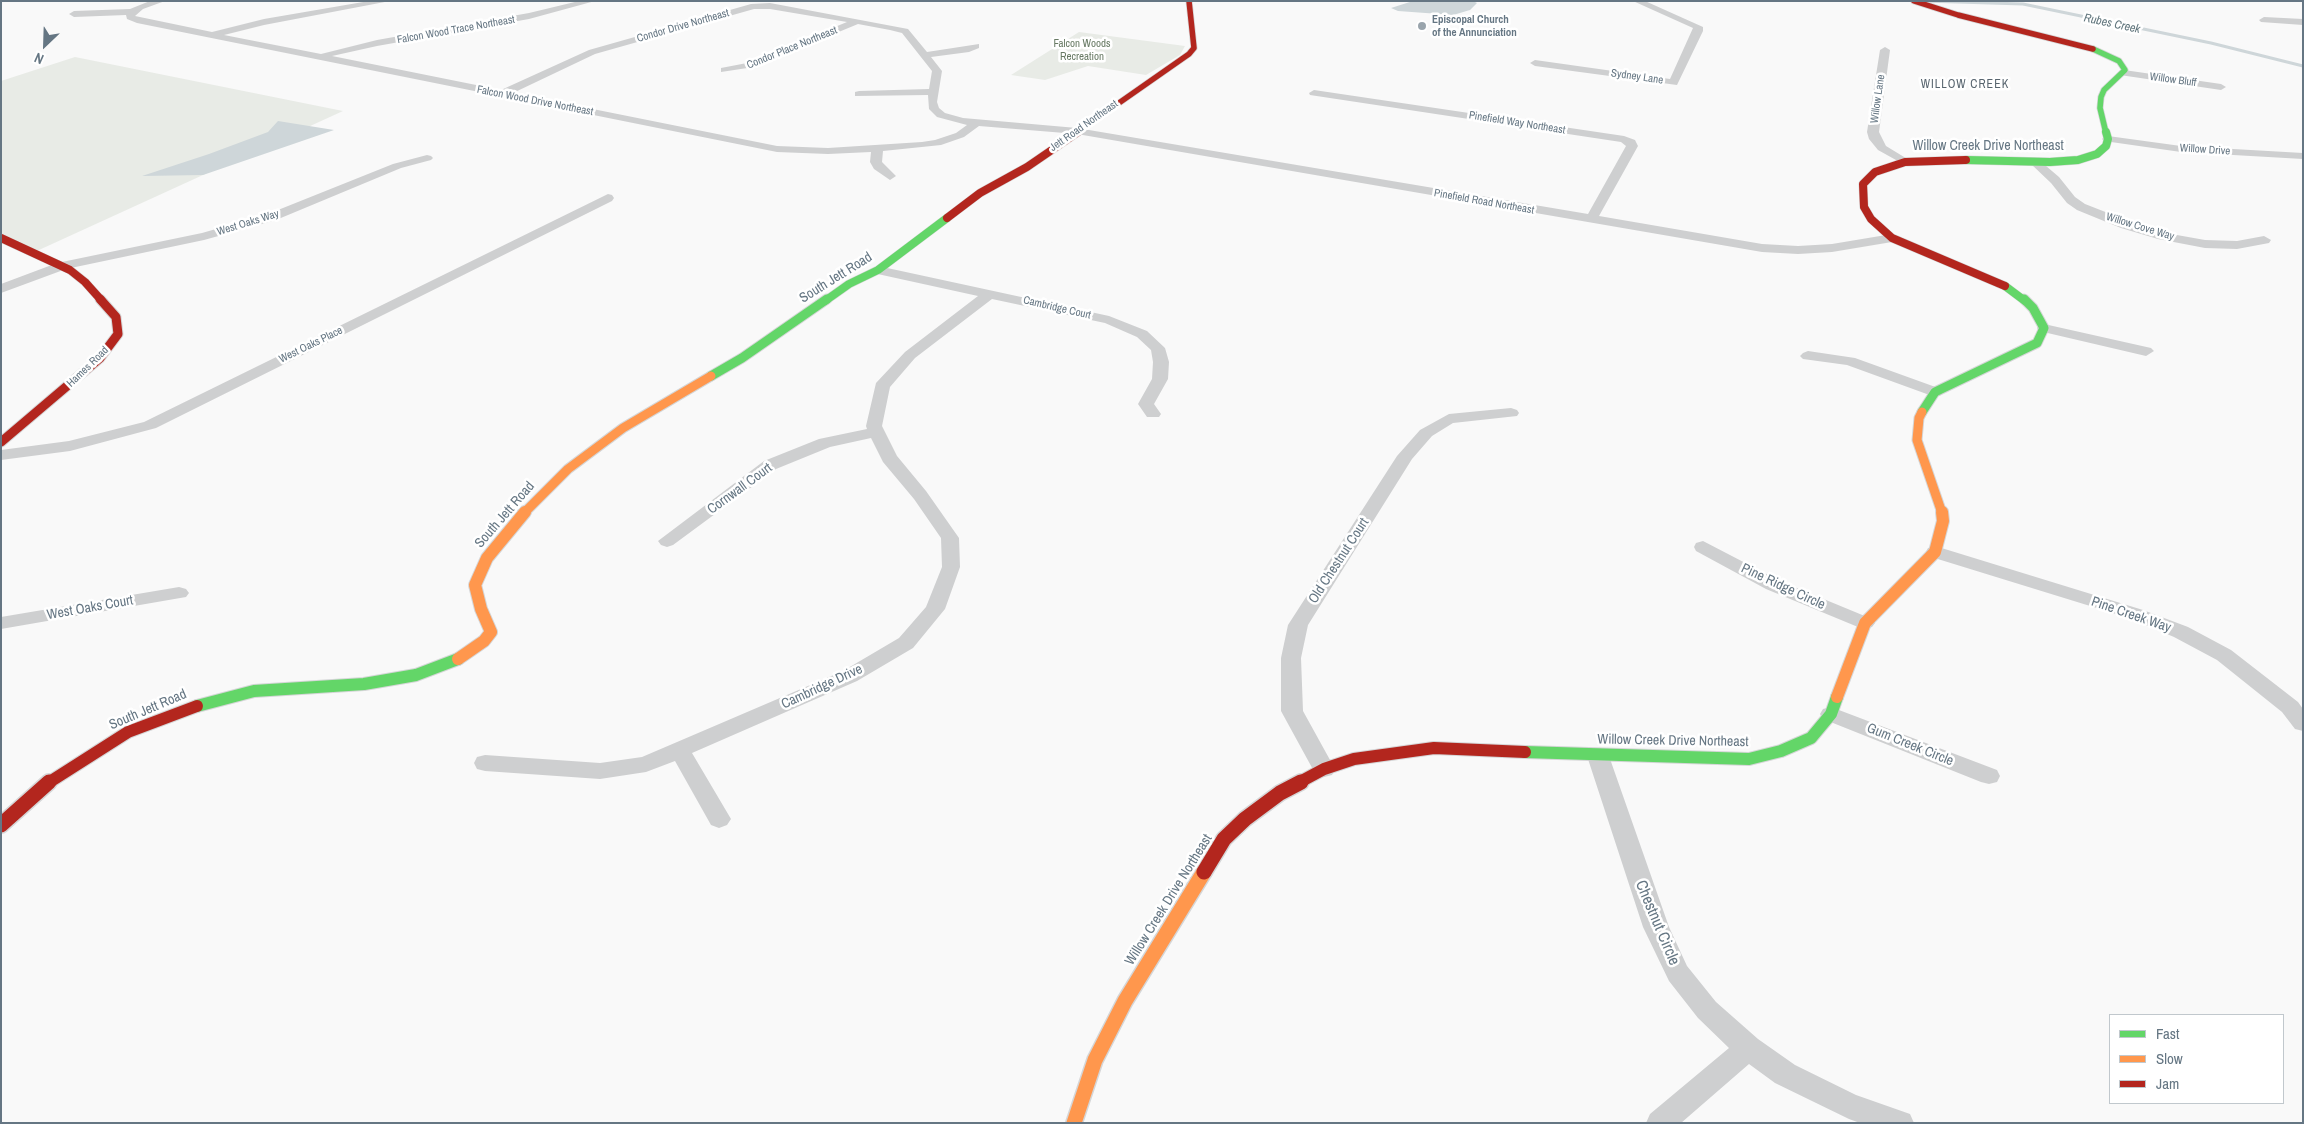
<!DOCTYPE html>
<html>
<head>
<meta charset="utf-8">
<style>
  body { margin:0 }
  #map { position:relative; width:2304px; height:1124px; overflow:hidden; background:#f9f9f9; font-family:"Archivo Narrow",sans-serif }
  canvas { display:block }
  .frame { position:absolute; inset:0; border:2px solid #657683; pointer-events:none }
  .legend { position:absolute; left:2109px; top:1014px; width:175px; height:90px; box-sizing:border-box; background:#fff; border:1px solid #c1c8cd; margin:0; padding:6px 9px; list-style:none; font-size:15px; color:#657683 }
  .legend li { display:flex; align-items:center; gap:10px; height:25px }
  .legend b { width:25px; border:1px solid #c1c8cd }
  .north { position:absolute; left:20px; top:20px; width:50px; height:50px; -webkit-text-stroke:4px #fff; paint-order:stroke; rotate:204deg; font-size:14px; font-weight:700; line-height:20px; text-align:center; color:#657683 }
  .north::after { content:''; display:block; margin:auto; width:18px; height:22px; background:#657683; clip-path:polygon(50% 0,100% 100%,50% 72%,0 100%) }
</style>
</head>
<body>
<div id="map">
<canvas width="2304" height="1124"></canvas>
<div class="frame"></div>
<ul class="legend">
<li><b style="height:6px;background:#63d668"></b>Fast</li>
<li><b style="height:6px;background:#ff974d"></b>Slow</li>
<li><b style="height:6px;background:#b3261e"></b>Jam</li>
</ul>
<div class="north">N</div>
</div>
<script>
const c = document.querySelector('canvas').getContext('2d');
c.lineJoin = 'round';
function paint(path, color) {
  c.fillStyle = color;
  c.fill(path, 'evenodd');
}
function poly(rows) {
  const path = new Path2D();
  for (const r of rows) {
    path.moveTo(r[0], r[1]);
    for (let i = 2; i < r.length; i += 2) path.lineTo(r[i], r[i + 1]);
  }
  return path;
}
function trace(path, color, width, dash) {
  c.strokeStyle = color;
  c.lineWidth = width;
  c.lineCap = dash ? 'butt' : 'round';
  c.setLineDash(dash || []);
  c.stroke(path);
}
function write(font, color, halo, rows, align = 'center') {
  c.font = font + ' "Archivo Narrow",sans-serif';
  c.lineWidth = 5;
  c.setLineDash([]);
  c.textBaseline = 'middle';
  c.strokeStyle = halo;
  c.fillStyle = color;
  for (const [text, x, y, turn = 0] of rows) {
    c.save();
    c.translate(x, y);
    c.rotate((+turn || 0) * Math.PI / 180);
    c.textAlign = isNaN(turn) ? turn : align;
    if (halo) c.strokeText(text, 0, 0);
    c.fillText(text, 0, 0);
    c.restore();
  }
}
const green = poly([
  [1079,32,1185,46,1180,55,1146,75,1088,66,1045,80,1011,75],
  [75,57,343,111,28,255,1,243,1,81]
]);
const water = poly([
  [1413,1,1473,1,1477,3,1470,10,1453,15,1398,11,1391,8],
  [278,121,334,130,203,175,142,176,209,154,268,132]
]);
const stream = poly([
  [1924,1,2023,4,2211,43,2303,66]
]);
const street = poly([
  [150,1,165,1,143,9,135,16,212,32,264,19,369,1,390,1,264,25,224,35,321,54,377,40,529,13,579,1,595,1,529,19,377,46,332,56,501,90,589,50,751,4,770,3,908,29,927,52,979,44,979,48,969,52,931,57,942,71,937,102,939,108,945,113,963,118,1077,128,1588,214,1626,146,1621,142,1310,95,1309,93,1314,90,1624,136,1635,140,1638,146,1599,216,1762,244,1798,246,1832,244,1892,234,1899,238,1892,242,1832,252,1798,254,1762,252,1077,134,979,126,964,137,941,145,883,151,882,162,896,176,890,180,874,169,870,162,871,152,828,154,777,152,137,23,127,19,126,15,74,17,69,14,74,11,130,9,150,1],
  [754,9,770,9,847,22,747,63,721,68,721,72,754,67,858,24,890,30,902,33,932,71,929,89,859,91,855,92,855,96,928,95,929,109,937,117,967,125,956,133,935,140,922,142,828,148,777,146,513,93,595,54,754,9],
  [1633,1,1645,1,1703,27,1703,31,1677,85,1535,66,1530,63,1535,60,1670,79,1693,28,1633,1],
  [2264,17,2303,19,2303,25,2261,22,2259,20,2264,17],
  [1885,47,1890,50,1879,132,1886,146,1909,160,1911,162,1909,164,1905,165,1878,150,1869,139,1867,132,1880,50,1885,47],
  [2124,70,2221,84,2226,87,2221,90,2120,75,2119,73,2124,70],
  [2108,136,2181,146,2303,153,2303,159,2181,152,2104,141,2102,139,2104,137,2108,136],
  [427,155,431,156,433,158,431,160,401,168,276,220,204,240,66,269,1,293,1,284,57,263,202,233,268,214,393,164,427,155],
  [2035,159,2039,160,2059,177,2075,197,2085,204,2131,222,2160,232,2205,240,2237,241,2264,236,2271,240,2269,243,2237,249,2205,248,2158,239,2121,228,2077,210,2067,203,2051,183,2031,164,2029,162,2031,160,2035,159],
  [608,194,612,195,614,198,612,201,156,428,70,451,1,460,1,450,69,441,144,422,608,194],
  [878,266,1109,316,1147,331,1165,348,1169,362,1168,379,1154,404,1161,414,1159,417,1147,417,1138,404,1152,379,1153,362,1151,350,1137,337,1105,323,992,299,915,358,890,387,882,426,897,456,926,491,959,538,960,567,945,609,913,648,857,681,692,753,731,819,727,825,719,828,711,825,675,761,646,772,600,779,485,771,477,769,474,763,477,757,485,755,600,763,642,757,843,671,899,638,926,607,942,567,941,538,914,499,883,462,871,438,830,447,776,469,673,545,667,547,661,545,658,541,764,461,819,439,867,429,866,426,876,383,905,352,978,296,873,273,871,270,878,266],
  [2044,324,2151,348,2154,351,2146,356,2039,331,2037,328,2039,325,2044,324],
  [1808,351,1855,358,1941,389,1943,392,1941,395,1935,397,1847,365,1803,359,1800,356,1803,353,1808,351],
  [1511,408,1517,410,1519,413,1517,416,1453,423,1432,436,1412,459,1308,625,1301,658,1303,711,1335,769,1332,775,1324,777,1316,775,1281,711,1281,658,1288,625,1397,456,1420,430,1449,414,1511,408],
  [1703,541,1780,581,1872,619,1875,623,1872,627,1865,629,1858,627,1766,589,1696,551,1694,547,1696,543,1703,541],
  [1935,546,2143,610,2188,627,2231,650,2298,702,2303,709,2303,731,2295,729,2282,712,2217,660,2174,637,2129,618,1928,556,1926,552,1928,548,1935,546],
  [179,587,186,589,189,593,186,597,1,629,1,617,179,587],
  [1831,707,1997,770,2000,776,1997,782,1989,784,1981,782,1823,719,1820,714,1823,709,1831,707],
  [1598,748,1606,750,1609,756,1669,927,1687,966,1716,1002,1758,1039,1795,1065,1856,1095,1910,1114,1914,1123,1860,1123,1849,1119,1775,1083,1749,1064,1681,1123,1646,1123,1650,1114,1729,1048,1698,1018,1669,981,1643,927,1587,756,1590,750,1598,748]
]);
const fastFar3 = poly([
  [2093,49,2119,61,2125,70,2104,90,2101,97,2100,108,2106,133]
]);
const fastFar2 = poly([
  [1966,160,2050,162,2078,160,2097,154,2106,146,2108,139,2106,132],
  [2005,286,2025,301],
  [825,301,849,284,878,270,947,218]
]);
const fastFar1 = poly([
  [711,376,742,358,827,299],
  [1922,412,1935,392,2037,343,2044,328,2033,308,2024,299]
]);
const fast = poly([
  [197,706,254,691,364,684,416,675,458,659],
  [1525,752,1749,759,1781,751,1811,738,1831,714,1837,697]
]);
const slowFar2 = poly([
  [1922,412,1919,418,1917,440,1942,513],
  [524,513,568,469,623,428,711,376]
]);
const slowFar1 = poly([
  [458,659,484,641,491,632,481,609,475,585,487,558,525,512],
  [1837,697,1865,623,1935,552,1943,521,1942,512]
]);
const slow = poly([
  [1074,1123,1095,1060,1125,1001,1204,872]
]);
const jamFar4 = poly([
  [1914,1,1958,15,2093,49],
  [1076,133,1189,54,1194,48,1189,1]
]);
const jamFar3 = poly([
  [1966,160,1905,162,1875,172,1863,184,1864,207,1871,219,1892,238,2005,286],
  [947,218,980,193,1027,167,1078,132],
  [1,238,70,270,85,282,102,301]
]);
const jamFar2 = poly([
  [1,442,100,358,118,334,116,317,100,299]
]);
const jamFar1 = poly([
  [48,783,128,732,197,706],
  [1298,783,1324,769,1354,759,1434,748,1525,752]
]);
const jam = poly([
  [1,825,49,782],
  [1204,872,1224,839,1245,819,1280,793,1301,782]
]);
const markers = [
  [1422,26,5,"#99a4ac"]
];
const farPoinames = [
  ["Episcopal Church",1432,20],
  ["of the Annunciation",1432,33]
];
const farStreetnames = [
  ["Condor Drive Northeast",683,26,-16],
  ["Falcon Wood Trace Northeast",456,30,-10],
  ["Condor Place Northeast",792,48,-22],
  ["Sydney Lane",1637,77,8],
  ["Willow Bluff",2173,80,8],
  ["Willow Lane",1878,99,-82],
  ["Falcon Wood Drive Northeast",535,101,11],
  ["Pinefield Way Northeast",1517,123,9],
  ["Jett Road Northeast",1084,126,-35],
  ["Willow Drive",2205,150,4],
  ["Pinefield Road Northeast",1484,202,10],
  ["West Oaks Way",248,223,-17],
  ["Willow Cove Way",2140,227,17],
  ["Cambridge Court",1057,308,13],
  ["West Oaks Place",311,345,-26],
  ["Hames Road",88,367,-44]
];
const farParknames = [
  ["Falcon Woods",1082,44],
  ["Recreation",1082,57]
];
const farWaternames = [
  ["Rubes Creek",2112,24,12]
];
const farNeighbourhoodnames = [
  ["WILLOW CREEK",1965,85]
];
const streetNames = [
  ["Willow Creek Drive Northeast",1988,146],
  ["South Jett Road",836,278,-32],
  ["Cornwall Court",740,489,-36],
  ["South Jett Road",505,515,-49],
  ["Old Chestnut Court",1339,561,-57],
  ["Pine Ridge Circle",1783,587,25],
  ["West Oaks Court",90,608,-10],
  ["Pine Creek Way",2131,615,19],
  ["Cambridge Drive",822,687,-25],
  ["South Jett Road",148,710,-23],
  ["Willow Creek Drive Northeast",1673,741,1],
  ["Gum Creek Circle",1910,745,22],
  ["Willow Creek Drive Northeast",1169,900,-58]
];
const nearStreetnames = [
  ["Chestnut Circle",1657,923,67]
];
paint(green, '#e8ebe6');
paint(water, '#ced6d9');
trace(stream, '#ced6d9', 3);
trace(fastFar3, '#d5d6d7', 7);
trace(fastFar2, '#d5d6d7', 9);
trace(fastFar1, '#d5d6d7', 11);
trace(fast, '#d5d6d7', 14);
trace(slowFar2, '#d5d6d7', 11);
trace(slowFar1, '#d5d6d7', 14);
trace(slow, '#d5d6d7', 18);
trace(jamFar4, '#d5d6d7', 7);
trace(jamFar3, '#d5d6d7', 9);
trace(jamFar2, '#d5d6d7', 11);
trace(jamFar1, '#d5d6d7', 14);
trace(jam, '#d5d6d7', 18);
paint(street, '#cecfd0');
trace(fastFar3, '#63d668', 5.5);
trace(fastFar2, '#63d668', 8);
trace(fastFar1, '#63d668', 9);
trace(fast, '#63d668', 12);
trace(slowFar2, '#ff974d', 9);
trace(slowFar1, '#ff974d', 12);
trace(slow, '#ff974d', 15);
trace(jamFar4, '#b3261e', 5.5);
trace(jamFar3, '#b3261e', 8);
trace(jamFar2, '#b3261e', 9);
trace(jamFar1, '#b3261e', 12);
trace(jam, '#b3261e', 15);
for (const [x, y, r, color] of markers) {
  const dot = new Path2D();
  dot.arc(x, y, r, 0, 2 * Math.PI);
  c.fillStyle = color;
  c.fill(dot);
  trace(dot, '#fff', 2);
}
write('bold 11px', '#657683', '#fff', farPoinames, 'left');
write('11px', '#657683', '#fff', farStreetnames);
write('11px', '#687a64', '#fff', farParknames);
write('italic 12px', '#60757c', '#fff', farWaternames);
c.letterSpacing = '1px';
write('12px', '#57646e', '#fff', farNeighbourhoodnames);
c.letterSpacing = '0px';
write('14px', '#657683', '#fff', streetNames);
write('16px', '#657683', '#fff', nearStreetnames);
</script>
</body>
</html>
